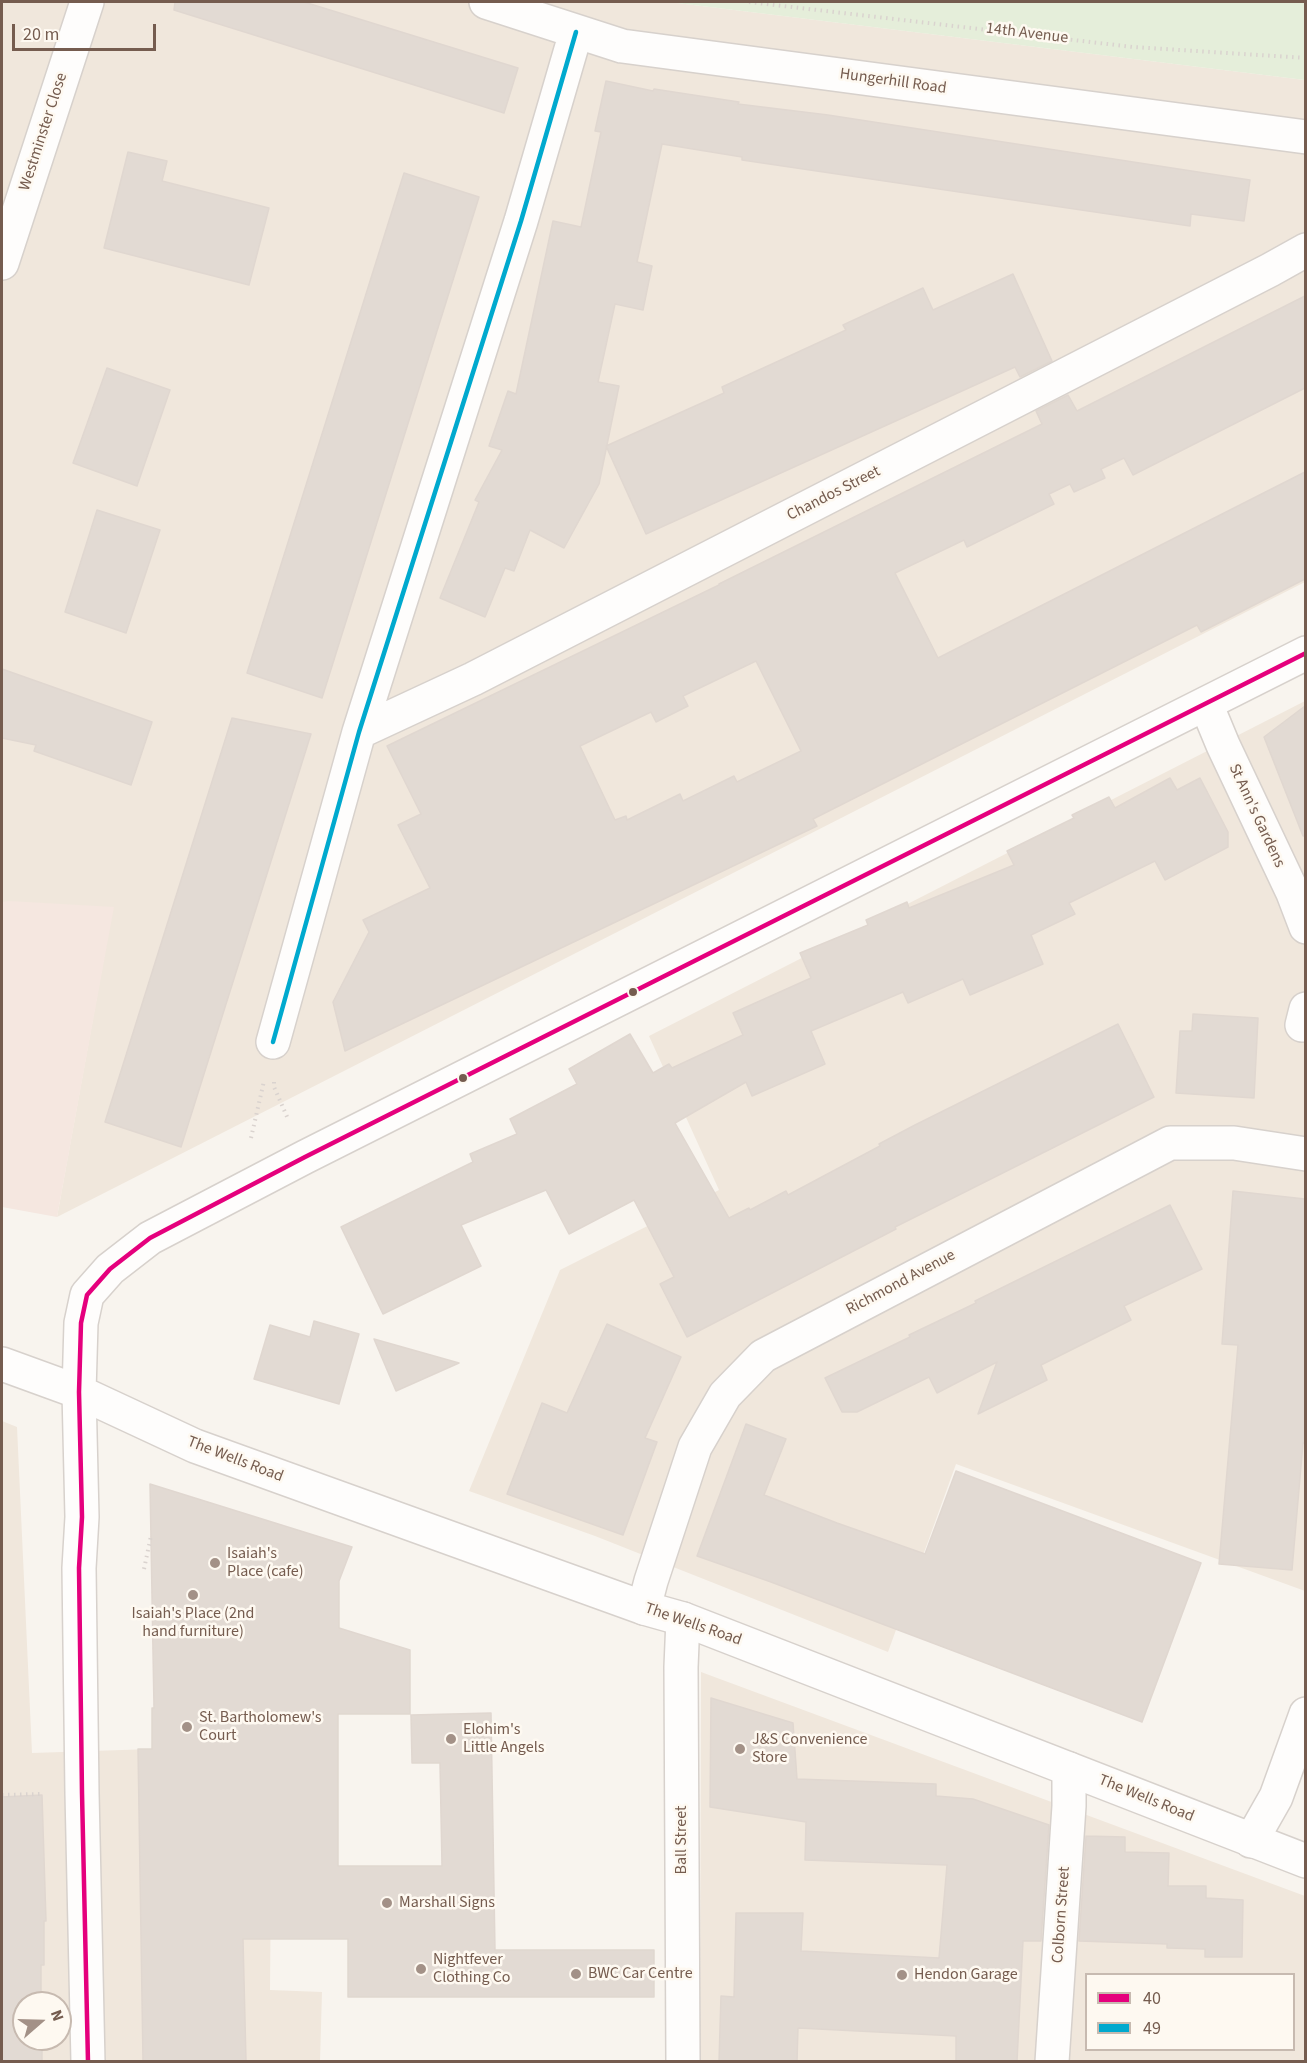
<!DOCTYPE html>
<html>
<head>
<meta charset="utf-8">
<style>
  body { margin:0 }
  #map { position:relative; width:1307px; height:2063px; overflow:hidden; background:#f8f4ee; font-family:"Source Sans 3",sans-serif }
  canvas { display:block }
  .frame { position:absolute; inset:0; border:3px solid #755c4f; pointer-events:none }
  .legend { position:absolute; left:1085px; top:1973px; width:210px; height:78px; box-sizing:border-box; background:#fef9f1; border:2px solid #c7bab0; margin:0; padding:8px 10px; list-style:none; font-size:18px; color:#755c4f }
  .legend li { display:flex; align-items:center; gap:12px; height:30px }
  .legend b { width:30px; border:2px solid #c7bab0 }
  .north { position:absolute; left:12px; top:1991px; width:60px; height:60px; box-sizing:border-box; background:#fef9f1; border:2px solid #c7bab0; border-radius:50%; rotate:70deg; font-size:16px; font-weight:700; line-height:24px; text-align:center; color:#755c4f }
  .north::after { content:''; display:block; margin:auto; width:21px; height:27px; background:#a39187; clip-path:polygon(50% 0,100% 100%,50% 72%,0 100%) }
  .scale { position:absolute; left:12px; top:24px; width:144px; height:27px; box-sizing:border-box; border:3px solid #755c4f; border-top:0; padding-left:8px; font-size:18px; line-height:21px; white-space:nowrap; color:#755c4f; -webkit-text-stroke:4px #fef9f1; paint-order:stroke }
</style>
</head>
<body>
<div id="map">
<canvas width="1307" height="2063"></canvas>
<div class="frame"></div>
<ul class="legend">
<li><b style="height:8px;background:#e5007d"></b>40</li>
<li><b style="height:8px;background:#00a9ce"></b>49</li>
</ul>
<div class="north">N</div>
<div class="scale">20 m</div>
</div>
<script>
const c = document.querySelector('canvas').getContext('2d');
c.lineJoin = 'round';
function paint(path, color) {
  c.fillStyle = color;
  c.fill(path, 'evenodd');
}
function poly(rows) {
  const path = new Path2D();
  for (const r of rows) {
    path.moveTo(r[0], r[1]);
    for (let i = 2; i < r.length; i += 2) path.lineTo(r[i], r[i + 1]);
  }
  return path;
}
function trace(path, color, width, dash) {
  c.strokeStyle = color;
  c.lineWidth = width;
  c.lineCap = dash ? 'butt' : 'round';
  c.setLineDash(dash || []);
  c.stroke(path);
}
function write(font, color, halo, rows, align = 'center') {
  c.font = font + ' "Source Sans 3",sans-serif';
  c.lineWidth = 5;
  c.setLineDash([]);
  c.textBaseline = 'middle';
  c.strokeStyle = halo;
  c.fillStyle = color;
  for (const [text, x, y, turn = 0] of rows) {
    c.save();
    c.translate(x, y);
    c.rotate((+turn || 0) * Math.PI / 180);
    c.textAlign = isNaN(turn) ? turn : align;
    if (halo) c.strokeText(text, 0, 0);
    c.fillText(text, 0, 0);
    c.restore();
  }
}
const residential = poly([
  [2,2,669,2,1305,80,1305,582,57,1217,113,908,2,902],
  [1305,701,1305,1591,956,1464,888,1652,595,1536,469,1491,560,1270,719,1190,649,1036],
  [2,1421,17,1427,32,1753,272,1745,270,1990,322,1992,320,2061,2,2061],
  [24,2003,60,2003,60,2039,24,2039],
  [701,1672,1305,1896,1305,2061,700,2062],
  [1086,1974,1294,1974,1294,2050,1086,2050]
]);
const commercial = poly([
  [9,901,114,907,57,1217,2,1207,2,902]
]);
const green = poly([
  [669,2,1305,2,1305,80]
]);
const building = poly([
  [175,2,304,2,518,68,504,113,174,10,175,2],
  [606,81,653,91,654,89,739,102,738,104,828,115,1250,180,1244,221,1191,214,1190,226,742,160,742,157,662,144,637,262,652,266,643,310,615,304,598,382,619,386,599,484,564,548,530,530,514,571,505,568,485,617,440,598,479,502,475,500,502,450,489,446,508,391,516,394,553,221,581,227,601,132,595,131,606,81],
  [128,152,167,161,162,181,269,208,249,285,104,248,128,152],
  [404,173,479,197,322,698,247,673,404,173],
  [1013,274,1052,361,1020,377,1015,367,646,534,606,446,724,393,722,387,846,330,843,325,923,288,933,310,1013,274],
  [1305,296,1305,388,1133,475,1124,458,1101,469,1105,478,1074,492,1070,484,1049,494,1054,504,967,547,964,540,895,573,938,658,1305,472,1305,579,1201,632,1197,625,813,819,817,826,345,1051,333,1002,369,932,363,920,430,888,398,825,421,814,387,746,719,585,719,584,1042,424,1036,411,1068,395,1077,411,1305,296],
  [756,661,801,751,737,782,734,776,683,801,680,794,627,820,626,816,615,820,580,746,651,712,656,722,688,706,683,696,756,661],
  [107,368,170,390,137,486,73,463,107,368],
  [97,510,160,530,126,633,65,612,97,510],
  [2,669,152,722,131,785,34,751,36,745,2,738,2,669],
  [1305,706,1305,836,1303,836,1264,737,1305,706],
  [232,718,311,734,181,1147,105,1122,232,718],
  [1170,778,1177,790,1200,778,1228,832,1228,847,1165,880,1155,861,1069,903,1075,914,1031,935,1043,964,970,995,963,979,908,1003,903,992,811,1031,825,1064,752,1096,746,1082,675,1123,729,1218,749,1208,750,1210,786,1191,788,1195,880,1146,879,1144,915,1125,1118,1024,1154,1097,933,1208,895,1227,896,1229,687,1337,660,1284,674,1277,634,1200,569,1234,546,1190,461,1225,481,1266,383,1314,341,1227,473,1162,470,1154,517,1134,510,1119,577,1084,569,1069,630,1034,653,1073,669,1064,672,1068,743,1035,733,1013,811,978,800,953,868,925,866,920,907,902,909,908,1014,865,1007,851,1074,818,1072,815,1109,797,1115,808,1170,778],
  [1193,1014,1258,1018,1254,1098,1176,1093,1180,1031,1192,1031,1193,1014],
  [1233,1191,1305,1199,1305,1443,1303,1443,1292,1570,1219,1564,1238,1345,1222,1344,1233,1191],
  [1170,1205,1202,1269,1124,1306,1131,1320,1041,1365,1047,1380,978,1414,997,1362,937,1393,929,1377,857,1412,842,1412,825,1378,910,1337,909,1335,976,1303,975,1301,1170,1205],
  [314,1321,359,1334,339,1404,254,1379,270,1325,310,1337,314,1321],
  [607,1324,681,1357,645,1438,657,1442,623,1535,507,1494,542,1403,567,1413,607,1324],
  [374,1339,459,1363,396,1391,374,1339],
  [746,1424,786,1439,764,1495,837,1523,925,1554,956,1471,1201,1563,1142,1722,771,1582,697,1556,746,1424],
  [150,1484,352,1547,339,1581,339,1628,410,1650,410,1714,338,1714,338,1866,442,1866,440,1763,412,1763,411,1715,491,1713,495,1950,654,1950,654,1997,348,1997,348,1939,243,1939,246,2061,143,2061,138,1749,152,1749,152,1708,154,1708,150,1484],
  [711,1698,793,1723,797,1779,936,1784,936,1796,973,1799,1049,1825,1041,1941,1023,1941,1017,2061,956,2061,956,2036,798,2028,797,2061,719,2061,721,1996,734,1997,736,1913,803,1913,801,1951,939,1958,947,1865,805,1860,806,1822,710,1807,711,1698],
  [42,1795,46,1921,44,1921,44,1965,41,1965,41,2003,24,2003,24,2039,42,2039,42,2061,2,2061,2,1797,42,1795],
  [1086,1836,1125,1837,1125,1852,1169,1853,1168,1886,1206,1886,1206,1898,1243,1900,1242,1957,1205,1957,1205,1949,1167,1948,1167,1944,1079,1941,1086,1836]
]);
const path = poly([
  [749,2,1133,47,1306,58],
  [274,1082,274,1087,288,1119],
  [251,1138,264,1081],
  [144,1569,151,1536],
  [2,1795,40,1794]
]);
const minor = poly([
  [486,2,622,46,1306,137],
  [2,263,87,2],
  [1206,704,1223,745,1293,893,1306,927],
  [359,732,473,679,1270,270,1306,250],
  [1302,1025,1306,1009],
  [273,1042,359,732,521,221,576,32],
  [79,1392,82,1517,79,1568,82,1793,88,2062],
  [644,1608,651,1581,695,1447,725,1395,763,1356,1170,1143,1234,1143,1306,1154],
  [1251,1841,1276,1797,1306,1714],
  [683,2062,681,1667,683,1619],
  [1052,2062,1069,1806,1069,1769]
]);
const tertiary = poly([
  [2,1364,79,1392,195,1446,644,1608,683,1619,1306,1861],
  [79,1392,81,1323,87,1295,110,1269,150,1238,305,1157,1306,653]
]);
const bus1 = poly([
  [88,2062,82,1793,79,1568,82,1517,79,1392,81,1323,87,1295,110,1269,150,1238,305,1157,1306,653]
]);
const bus2 = poly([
  [273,1042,359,732,521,221,576,32]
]);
const markers = [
  [633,992,5,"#755c4f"],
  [463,1078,5,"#755c4f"],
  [215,1563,6,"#a39187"],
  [193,1595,6,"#a39187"],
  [187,1727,6,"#a39187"],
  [451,1739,6,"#a39187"],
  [740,1749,6,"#a39187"],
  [387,1903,6,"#a39187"],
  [421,1969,6,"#a39187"],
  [576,1974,6,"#a39187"],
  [902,1975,6,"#a39187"]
];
const streetNames = [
  ["14th Avenue",1027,34,7],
  ["Hungerhill Road",893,82,8],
  ["Westminster Close",44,132,-72],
  ["Chandos Street",834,494,-27],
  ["St Ann's Gardens",1256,816,65],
  ["Richmond Avenue",901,1283,-28],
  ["The Wells Road",235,1460,21],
  ["The Wells Road",693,1625,19],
  ["The Wells Road",1146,1799,22],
  ["Ball Street",682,1840,-90],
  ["Colborn Street",1062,1915,-86]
];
const poiNames = [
  ["Isaiah's",227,1554],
  ["Place (cafe)",227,1572],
  ["Isaiah's Place (2nd",193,1614,"center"],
  ["hand furniture)",193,1632,"center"],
  ["St. Bartholomew's",199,1718],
  ["Court",199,1736],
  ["Elohim's",463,1730],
  ["Little Angels",463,1748],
  ["J&S Convenience",752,1740],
  ["Store",752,1758],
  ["Marshall Signs",399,1903],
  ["Nightfever",433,1960],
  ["Clothing Co",433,1978],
  ["BWC Car Centre",588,1974],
  ["Hendon Garage",914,1975]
];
paint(residential, '#f0e7dc');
paint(commercial, '#f5e7e0');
paint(green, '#e5eeda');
paint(building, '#e2dad3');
trace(building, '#e0d7d0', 1.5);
trace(minor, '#d7d1cc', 36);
trace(tertiary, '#d7d1cc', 36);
trace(path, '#dad3cf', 4, [1.5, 4.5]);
trace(minor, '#fefdfc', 33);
trace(tertiary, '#fefdfc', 33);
trace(bus1, '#e5007d', 4.5);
trace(bus2, '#00a9ce', 4.5);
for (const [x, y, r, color] of markers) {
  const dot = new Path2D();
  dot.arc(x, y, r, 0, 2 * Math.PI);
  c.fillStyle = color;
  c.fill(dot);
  trace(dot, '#fef9f1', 2);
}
write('16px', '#755c4f', '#fef9f1', streetNames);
write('16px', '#755c4f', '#fef9f1', poiNames, 'left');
</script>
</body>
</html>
